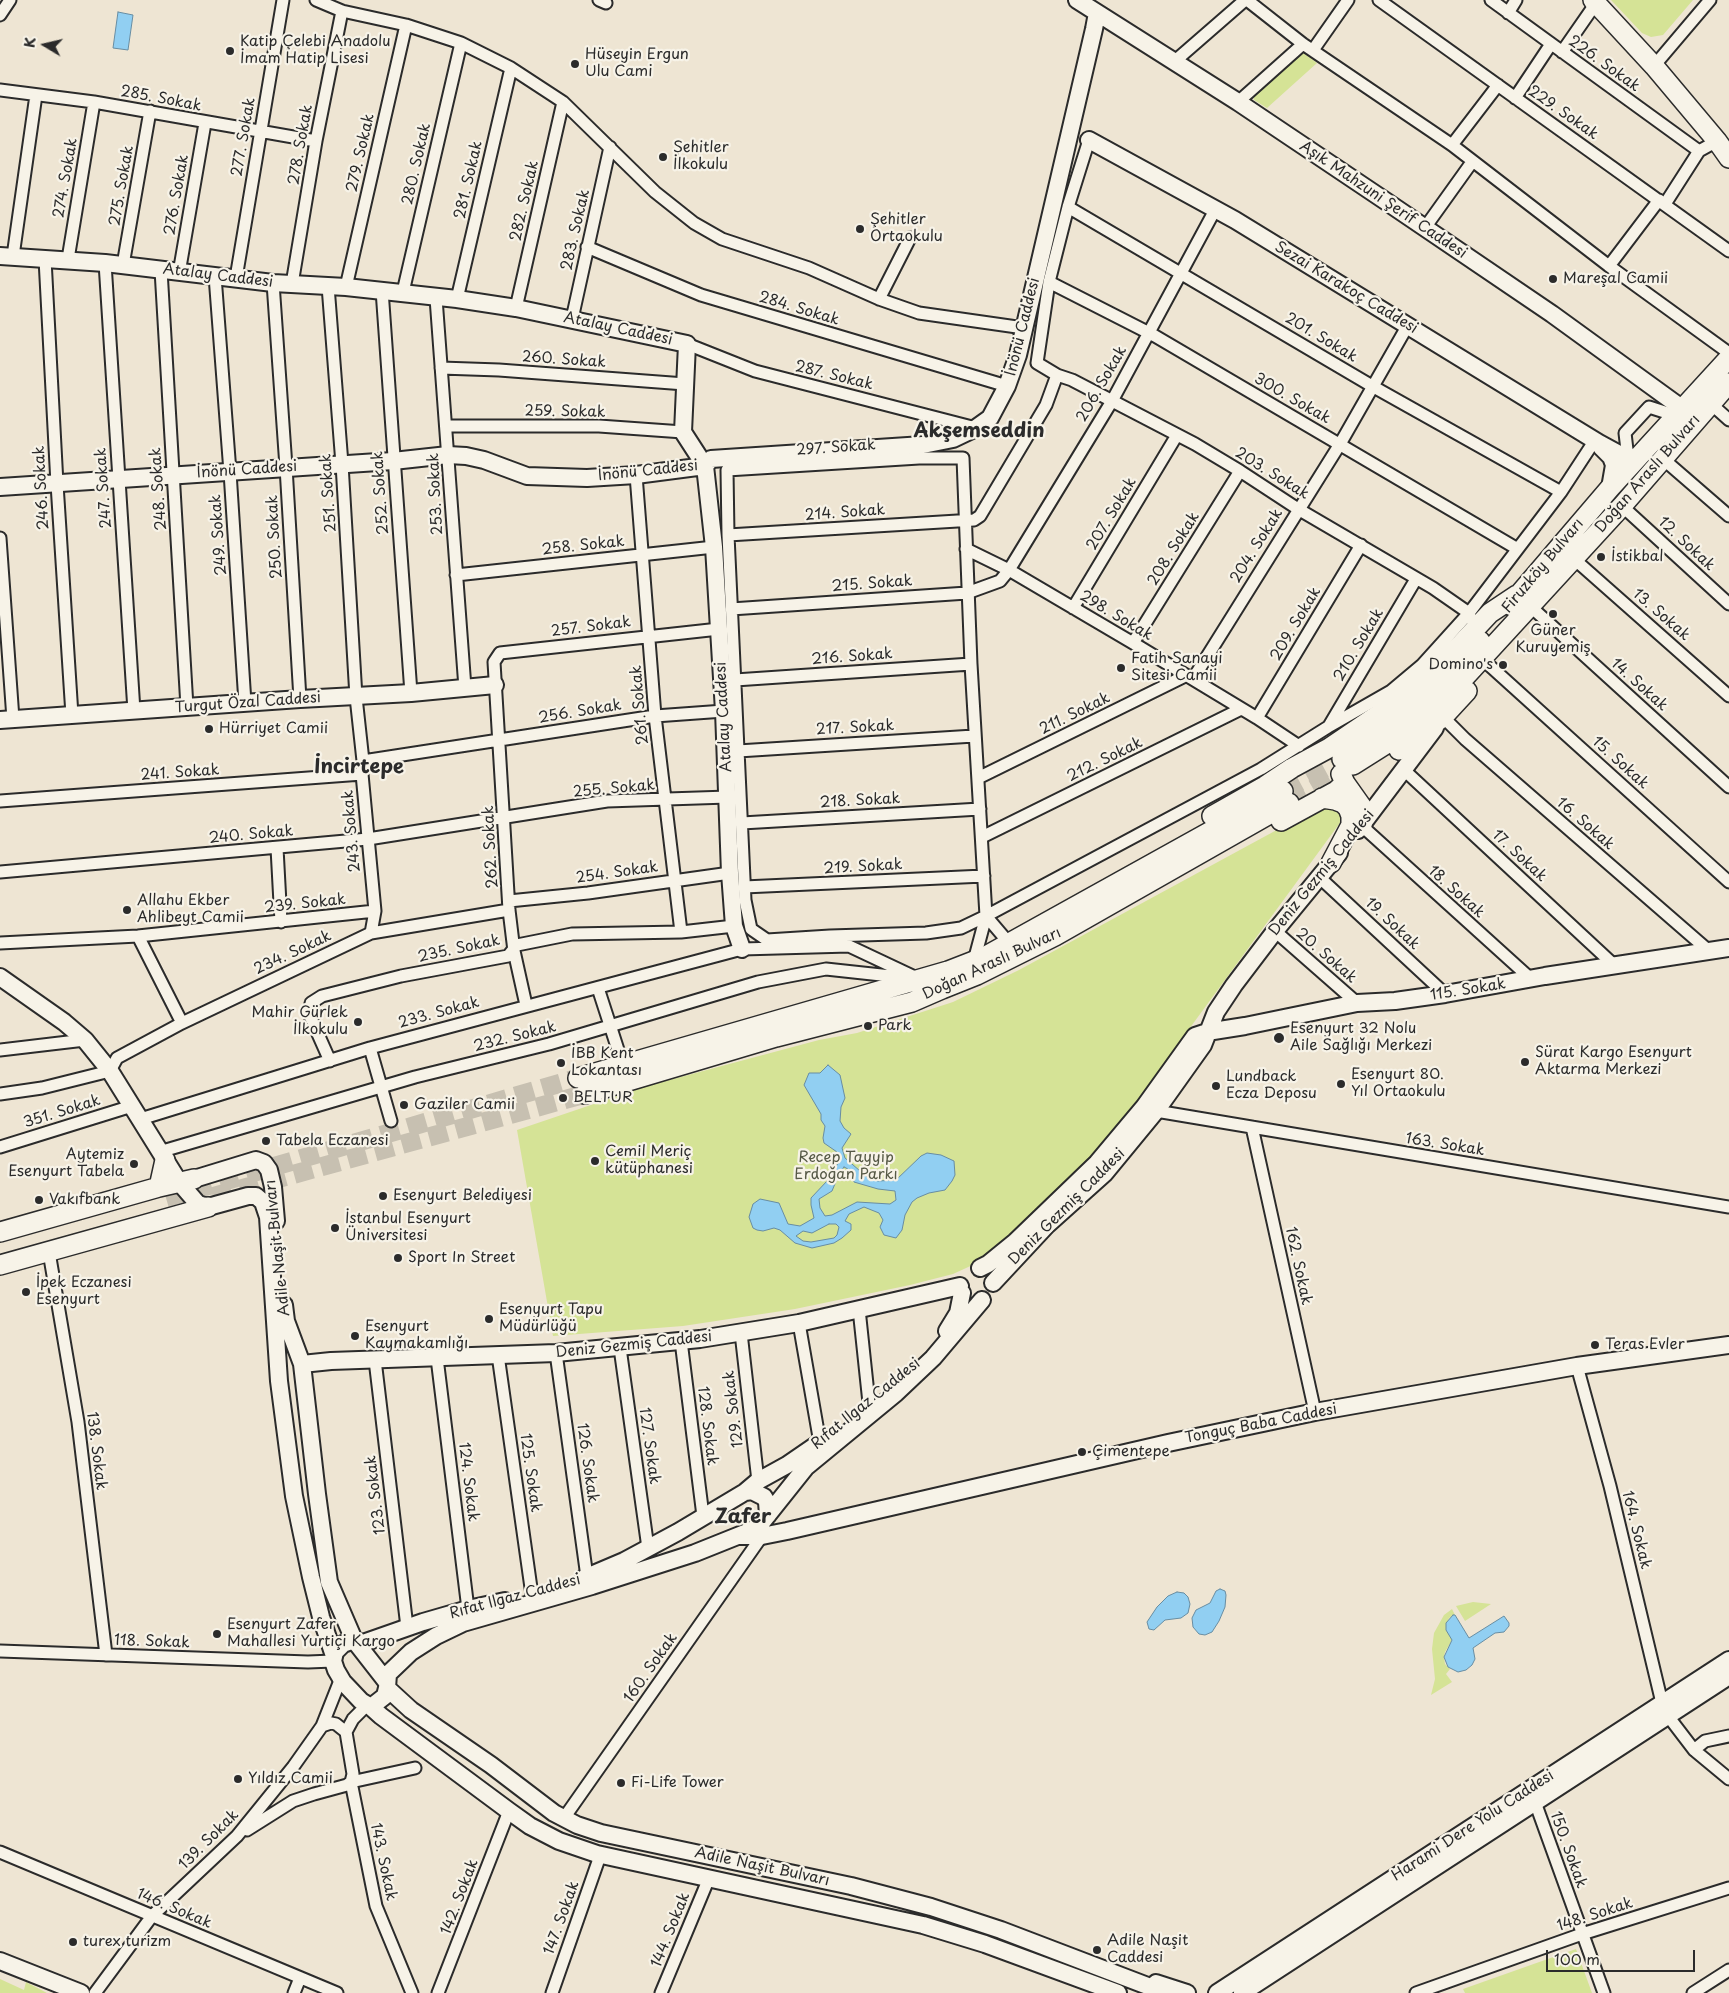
<!DOCTYPE html>
<html>
<head>
<meta charset="utf-8">
<style>
  body { margin:0 }
  #map { position:relative; width:1729px; height:1993px; overflow:hidden; background:#eee5d3; font-family:"Playpen Sans",sans-serif }
  canvas { display:block }
  .north { position:absolute; left:20px; top:20px; width:50px; height:50px; -webkit-text-stroke:4px #f7f3e8; paint-order:stroke; rotate:279deg; font-size:14px; font-weight:700; line-height:20px; text-align:center; color:#2b2b2b }
  .north::after { content:''; display:block; margin:auto; width:18px; height:22px; background:#2b2b2b; clip-path:polygon(50% 0,100% 100%,50% 72%,0 100%) }
  .scale { position:absolute; left:1546px; top:1950px; width:149px; height:22px; box-sizing:border-box; border:2px solid #2b2b2b; border-top:0; padding-left:6px; font-size:15px; line-height:18px; white-space:nowrap; color:#2b2b2b; -webkit-text-stroke:4px #f7f3e8; paint-order:stroke }
</style>
</head>
<body>
<div id="map">
<canvas width="1729" height="1993"></canvas>
<div class="north">K</div>
<div class="scale">100 m</div>
</div>
<script>
const c = document.querySelector('canvas').getContext('2d');
c.lineJoin = 'round';
function paint(path, color) {
  c.fillStyle = color;
  c.fill(path, 'evenodd');
}
function poly(rows) {
  const path = new Path2D();
  for (const r of rows) {
    path.moveTo(r[0], r[1]);
    for (let i = 2; i < r.length; i += 2) path.lineTo(r[i], r[i + 1]);
  }
  return path;
}
function trace(path, color, width, dash) {
  c.strokeStyle = color;
  c.lineWidth = width;
  c.lineCap = dash ? 'butt' : 'round';
  c.setLineDash(dash || []);
  c.stroke(path);
}
function write(font, color, halo, rows, align = 'center') {
  c.font = font + ' "Playpen Sans",sans-serif';
  c.lineWidth = 4.5;
  c.setLineDash([]);
  c.textBaseline = 'middle';
  c.strokeStyle = halo;
  c.fillStyle = color;
  for (const [text, x, y, turn = 0] of rows) {
    c.save();
    c.translate(x, y);
    c.rotate((+turn || 0) * Math.PI / 180);
    c.textAlign = isNaN(turn) ? turn : align;
    if (halo) c.strokeText(text, 0, 0);
    c.fillText(text, 0, 0);
    c.restore();
  }
}
const green = poly([
  [1611,0,1693,0,1663,35,1651,37,1642,33],
  [1302,52,1317,63,1267,108,1254,100,1253,95],
  [1337,804,1345,816,1173,1051,1122,1125,1036,1214,988,1258,953,1274,910,1285,795,1309,683,1326,553,1336,517,1130,647,1086,819,1040,857,1033,953,1002,1019,970,1319,807],
  [1473,1602,1491,1604,1465,1621,1456,1606],
  [1452,1609,1455,1615,1449,1618,1446,1626,1452,1638,1451,1642,1445,1652,1444,1657,1445,1664,1450,1669,1446,1674,1452,1682,1431,1695,1435,1679,1432,1649,1434,1633,1444,1615],
  [1576,1949,1592,1993,1465,1993,1463,1989],
  [0,1979,24,1990,26,1982,47,1993,0,1993]
]);
const water = poly([
  [118,12,133,15,128,50,113,48,118,12],
  [828,1065,840,1075,845,1098,841,1107,840,1121,844,1128,851,1134,842,1148,845,1158,867,1177,878,1181,896,1180,921,1156,927,1153,941,1155,954,1161,955,1175,952,1181,945,1190,929,1193,917,1198,912,1202,905,1215,902,1230,896,1238,884,1235,880,1227,883,1220,879,1213,864,1207,849,1214,845,1221,851,1224,851,1230,842,1238,834,1243,812,1248,795,1243,780,1230,774,1228,763,1231,757,1230,753,1228,749,1217,753,1204,760,1199,779,1203,788,1224,800,1226,814,1218,811,1205,811,1198,827,1181,840,1160,837,1152,824,1143,823,1138,825,1126,821,1120,821,1114,804,1085,809,1073,820,1073,828,1065],
  [844,1167,848,1169,854,1182,878,1189,895,1191,896,1200,890,1204,857,1202,832,1215,825,1216,820,1208,819,1199,832,1191,839,1174,844,1167],
  [829,1224,836,1224,839,1227,837,1235,834,1238,811,1242,803,1241,796,1236,803,1231,812,1233,829,1224],
  [1220,1589,1225,1591,1226,1595,1225,1607,1219,1621,1212,1632,1205,1635,1199,1634,1193,1627,1192,1618,1196,1610,1210,1603,1216,1591,1220,1589],
  [1177,1592,1184,1593,1188,1597,1190,1604,1188,1613,1181,1618,1165,1620,1154,1630,1149,1629,1147,1622,1157,1607,1168,1596,1177,1592],
  [1453,1615,1455,1615,1469,1638,1504,1616,1509,1623,1509,1626,1504,1632,1495,1633,1473,1648,1475,1659,1472,1665,1466,1670,1458,1672,1448,1667,1444,1657,1452,1640,1446,1630,1446,1623,1453,1615]
]);
const primaryTunnel = poly([
  [1283,791,1342,759],
  [1289,803,1348,769],
  [166,1198,578,1078],
  [186,1204,585,1094]
]);
const street = poly([
  [316,0,342,11,406,25,461,43,511,68,563,102,655,192,694,223,722,239,809,268,879,299,919,313,1024,328],
  [599,0,606,3],
  [1247,0,1303,44,1452,145,1609,266,1729,353],
  [1379,0,1729,251],
  [1491,0,1699,151],
  [1508,13,1516,0],
  [0,15,10,0],
  [1313,50,1348,0],
  [1562,52,1596,3],
  [1175,61,1245,0],
  [1654,66,1710,0],
  [0,90,94,102,316,141],
  [1515,98,1551,44],
  [1238,102,1303,44],
  [1089,140,1068,207,1049,282,1037,363,1057,375,1072,380,1195,444,1240,471,1298,509,1433,588,1469,613,1471,619],
  [1452,145,1498,85],
  [1665,204,1699,151,1717,141],
  [1068,207,1372,386,1561,492],
  [1424,229,1472,162],
  [587,247,701,295,1007,386],
  [13,256,36,95],
  [45,259,57,484,72,715],
  [68,259,94,102],
  [105,263,134,711],
  [123,265,150,111],
  [1609,266,1659,200],
  [161,270,187,707],
  [179,273,205,123],
  [215,276,230,472,245,703],
  [236,278,283,0],
  [1049,282,1155,336,1516,548],
  [273,283,286,467,300,699],
  [292,284,316,141,342,11],
  [328,286,342,464,356,697,363,761,362,774,375,911,371,933],
  [346,287,406,25],
  [382,290,411,693],
  [403,292,461,43],
  [436,298,465,688],
  [457,299,511,68],
  [879,299,910,238],
  [516,308,563,102],
  [572,319,610,147],
  [687,344,755,371,976,428],
  [441,368,499,370,685,384],
  [1710,403,1729,420],
  [447,426,599,426,683,432],
  [1662,458,1729,516],
  [1634,462,1627,450,1625,433,1649,407,1677,416],
  [636,475,655,716,681,932],
  [1622,506,1729,604],
  [728,535,974,520,980,516,1046,405,1057,375],
  [0,538,13,719],
  [966,549,1009,570,1133,643,1257,718,1299,746],
  [1573,558,1729,696],
  [456,575,714,547],
  [1530,606,1729,787],
  [1073,608,1177,435],
  [731,609,967,593,1000,581,1009,570,1112,401,1215,210],
  [1133,643,1240,471],
  [1490,666,1729,882],
  [1193,679,1340,444,1408,325],
  [735,680,971,664],
  [1443,717,1465,739,1709,951],
  [1257,718,1361,545],
  [1329,726,1416,579],
  [738,751,974,736],
  [363,761,655,716,724,711],
  [1403,769,1614,965],
  [978,778,1185,676],
  [0,801,362,774],
  [742,823,980,809],
  [1362,826,1531,979],
  [982,837,1241,709],
  [277,848,281,922],
  [0,872,368,839,607,801,728,797],
  [1319,877,1445,994],
  [744,887,984,876],
  [509,901,588,893,730,873],
  [986,916,1009,943],
  [1275,931,1357,1003],
  [138,936,182,1023],
  [0,943,138,936,375,911],
  [974,961,986,916,971,664,963,458,919,458,727,470,728,535,745,900,751,929,767,940,830,936,926,933,961,928,986,916,1261,769,1328,727,1391,691,1422,665,1469,613,1561,492,1595,440],
  [598,988,620,1056],
  [526,1005,514,951,509,910,494,662,500,653,719,629],
  [370,1048,391,1121],
  [0,1050,85,1040],
  [330,1061,310,1016,311,1003,322,996,401,976,508,956,517,945,572,934,681,932,734,926],
  [0,1094,42,1088,110,1071,117,1058,182,1023,371,933,509,910],
  [1156,1111,1729,1207],
  [147,1117,370,1048,742,949,849,946,919,979],
  [1252,1127,1315,1412],
  [0,1147,132,1106],
  [166,1150,415,1077,549,1044,758,982,826,969,909,978],
  [49,1252,78,1422,106,1655],
  [859,1309,869,1403],
  [799,1323,820,1443],
  [741,1333,758,1481],
  [681,1341,703,1516],
  [620,1348,648,1548],
  [556,1353,587,1577],
  [498,1355,532,1595],
  [437,1358,468,1609],
  [375,1360,407,1627],
  [1577,1366,1610,1486,1662,1703],
  [0,1651,308,1662,333,1661],
  [1668,1716,1694,1750,1729,1779],
  [322,1726,331,1723,336,1724,346,1732],
  [346,1732,353,1774,351,1782,376,1906,412,1993],
  [346,1732,353,1719,367,1705],
  [1694,1750,1705,1741,1729,1736],
  [1535,1802,1604,1993],
  [564,1818,762,1536],
  [247,1830,293,1801,314,1794,347,1785,351,1782,415,1768],
  [0,1852,337,1993],
  [95,1993,152,1916,237,1836,293,1767,322,1726,341,1678],
  [294,1993,300,1978],
  [438,1993,509,1811],
  [552,1993,601,1853],
  [661,1993,709,1878],
  [1416,1993,1582,1934,1729,1888],
  [1693,1993,1729,1970]
]);
const secondary = poly([
  [1077,0,1238,102,1387,202,1552,314,1683,409],
  [1089,140,1235,220,1599,443,1634,462],
  [0,256,105,263,273,283,346,287,457,299,516,308,687,344,683,432,705,466,714,547,724,711,730,873,734,926,742,949],
  [1601,447,1611,457,1614,465,1610,488],
  [0,487,393,461,448,455,466,456,484,460,527,476,587,478,636,475,705,466,711,459,923,445,953,439,976,428,990,418,1007,386,1018,355,1094,29,1097,13],
  [0,720,300,699,411,693,495,685],
  [1358,830,1435,728],
  [0,977,64,1022,85,1040,110,1071,179,1182,198,1204,208,1207,248,1196,256,1196,263,1202,268,1217,279,1381,294,1496,311,1577,321,1617,334,1656],
  [194,1179,256,1160,264,1163,269,1170,273,1187,276,1221],
  [980,1268,988,1264,1015,1242,1097,1163,1144,1107,1195,1036,1207,1032,1245,1026,1357,1003,1395,1001,1445,994,1545,976,1729,948],
  [993,1283,1047,1225,1105,1173,1156,1111,1203,1045,1216,1012,1234,985,1275,931,1339,853],
  [284,1305,286,1321,302,1364,317,1494,329,1582,354,1640],
  [947,1331,958,1313,962,1293],
  [302,1364,331,1361,556,1353,700,1339,799,1323,960,1286],
  [745,1492,752,1491,764,1497,767,1502,768,1515],
  [738,1536,762,1536,787,1531,1168,1443,1315,1412,1577,1366,1729,1345],
  [584,1578,624,1561,678,1532,745,1492,758,1481,787,1465,822,1441],
  [356,1641,363,1643,423,1622,468,1609,505,1601],
  [386,1681,354,1640,343,1644,335,1652,333,1661,336,1670,343,1682,361,1701,371,1707,381,1716,509,1811,530,1826,559,1841,597,1854,923,1925,985,1944,1118,1993],
  [387,1688,411,1710,491,1765,554,1813,577,1825,601,1833,851,1886,931,1907,1001,1930,1166,1993],
  [371,1707,385,1696,387,1688,388,1674,411,1652,436,1636,463,1623,592,1586,695,1553,750,1531,759,1526,806,1467,896,1393,933,1358,982,1300],
  [0,1961,81,1993],
  [1156,1983,1187,1993],
  [1217,1993,1729,1660],
  [1242,1993,1729,1676]
]);
const primary = poly([
  [1593,0,1654,66,1717,141,1729,158],
  [1510,605,1610,488,1729,358],
  [1399,750,1443,717,1467,691],
  [1342,759,1405,714,1426,696,1458,666,1480,641],
  [1353,765,1391,741,1415,722,1464,678,1622,506,1729,383],
  [1341,774,1345,783,1362,807,1362,826],
  [1322,798,1335,800,1343,803,1348,808,1351,816,1351,825,1331,863],
  [1212,816,1265,786,1292,768,1329,748,1388,708,1421,681,1461,644,1490,613,1517,595],
  [1281,821,1336,791,1345,783],
  [578,1078,948,971,984,957,1283,791],
  [585,1094,776,1037,912,1002,942,989,977,975,1055,936,1289,803],
  [159,1187,165,1160],
  [0,1232,159,1187,194,1179],
  [0,1265,208,1207]
]);
const markers = [
  [230,51,5,"#2b2b2b"],
  [575,64,5,"#2b2b2b"],
  [663,157,5,"#2b2b2b"],
  [860,229,5,"#2b2b2b"],
  [1553,279,5,"#2b2b2b"],
  [1601,557,5,"#2b2b2b"],
  [1553,614,5,"#2b2b2b"],
  [1503,665,5,"#2b2b2b"],
  [1121,668,5,"#2b2b2b"],
  [209,729,5,"#2b2b2b"],
  [127,910,5,"#2b2b2b"],
  [358,1022,5,"#2b2b2b"],
  [868,1026,5,"#2b2b2b"],
  [1279,1038,6,"#2b2b2b"],
  [1525,1062,5,"#2b2b2b"],
  [561,1063,5,"#2b2b2b"],
  [1341,1084,5,"#2b2b2b"],
  [1216,1086,5,"#2b2b2b"],
  [563,1098,5,"#2b2b2b"],
  [404,1105,5,"#2b2b2b"],
  [266,1141,5,"#2b2b2b"],
  [595,1161,5,"#2b2b2b"],
  [134,1164,5,"#2b2b2b"],
  [383,1196,5,"#2b2b2b"],
  [39,1200,5,"#2b2b2b"],
  [335,1228,5,"#2b2b2b"],
  [398,1258,5,"#2b2b2b"],
  [26,1292,5,"#2b2b2b"],
  [489,1319,5,"#2b2b2b"],
  [355,1336,5,"#2b2b2b"],
  [1595,1345,5,"#2b2b2b"],
  [1082,1452,5,"#2b2b2b"],
  [217,1634,5,"#2b2b2b"],
  [238,1779,5,"#2b2b2b"],
  [621,1783,5,"#2b2b2b"],
  [73,1942,5,"#2b2b2b"],
  [1097,1950,5,"#2b2b2b"]
];
const poiNames = [
  ["Katip Çelebi Anadolu",240,42],
  ["İmam Hatip Lisesi",240,59],
  ["Hüseyin Ergun",585,55],
  ["Ulu Cami",585,72],
  ["Şehitler",673,148],
  ["İlkokulu",673,165],
  ["Şehitler",870,220],
  ["Ortaokulu",870,237],
  ["Mareşal Camii",1563,279],
  ["İstikbal",1611,557],
  ["Güner",1553,631,"center"],
  ["Kuruyemiş",1553,648,"center"],
  ["Fatih Sanayi",1131,659],
  ["Sitesi Camii",1131,676],
  ["Domino's",1493,665,"right"],
  ["Hürriyet Camii",219,729],
  ["Allahu Ekber",137,901],
  ["Ahlibeyt Camii",137,918],
  ["Mahir Gürlek",348,1013,"right"],
  ["İlkokulu",348,1030,"right"],
  ["Park",878,1026],
  ["Esenyurt 32 Nolu",1290,1029],
  ["Aile Sağlığı Merkezi",1290,1046],
  ["Sürat Kargo Esenyurt",1535,1053],
  ["Aktarma Merkezi",1535,1070],
  ["İBB Kent",571,1054],
  ["Lokantası",571,1071],
  ["Esenyurt 80.",1351,1075],
  ["Yıl Ortaokulu",1351,1092],
  ["Lundback",1226,1077],
  ["Ecza Deposu",1226,1094],
  ["BELTUR",573,1098],
  ["Gaziler Camii",414,1105],
  ["Tabela Eczanesi",276,1141],
  ["Cemil Meriç",605,1152],
  ["kütüphanesi",605,1169],
  ["Aytemiz",124,1155,"right"],
  ["Esenyurt Tabela",124,1172,"right"],
  ["Esenyurt Belediyesi",393,1196],
  ["Vakıfbank",49,1200],
  ["İstanbul Esenyurt",345,1219],
  ["Üniversitesi",345,1236],
  ["Sport In Street",408,1258],
  ["İpek Eczanesi",36,1283],
  ["Esenyurt",36,1300],
  ["Esenyurt Tapu",499,1310],
  ["Müdürlüğü",499,1327],
  ["Esenyurt",365,1327],
  ["Kaymakamlığı",365,1344],
  ["Teras Evler",1605,1345],
  ["Çimentepe",1092,1452],
  ["Esenyurt Zafer",227,1625],
  ["Mahallesi Yurtiçi Kargo",227,1642],
  ["Yıldız Camii",248,1779],
  ["Fi-Life Tower",631,1783],
  ["Adile Naşit",1107,1941],
  ["Caddesi",1107,1958],
  ["turex turizm",83,1942]
];
const streetNames = [
  ["226. Sokak",1604,64,36],
  ["285. Sokak",161,99,11],
  ["229. Sokak",1563,113,35],
  ["277. Sokak",244,137,-80],
  ["278. Sokak",301,145,-80],
  ["279. Sokak",361,153,-77],
  ["280. Sokak",417,164,-77],
  ["274. Sokak",66,178,-80],
  ["281. Sokak",469,180,-77],
  ["275. Sokak",122,186,-80],
  ["276. Sokak",177,195,-80],
  ["Aşık Mahzuni Şerif Caddesi",1383,200,34],
  ["282. Sokak",525,201,-77],
  ["283. Sokak",576,230,-77],
  ["Atalay Caddesi",218,276,7],
  ["Sezai Karakoç Caddesi",1346,288,31],
  ["284. Sokak",799,309,17],
  ["İnönü Caddesi",1023,327,-76],
  ["Atalay Caddesi",618,329,12],
  ["201. Sokak",1321,338,31],
  ["260. Sokak",564,360,4],
  ["287. Sokak",834,376,14],
  ["206. Sokak",1102,384,-60],
  ["300. Sokak",1292,399,30],
  ["259. Sokak",565,412,1],
  ["297. Sokak",836,448,-4],
  ["İnönü Caddesi",247,470,-4],
  ["İnönü Caddesi",648,471,-6],
  ["203. Sokak",1272,474,32],
  ["Doğan Araslı Bulvarı",1648,474,-49],
  ["246. Sokak",42,488,-93],
  ["247. Sokak",104,488,-94],
  ["248. Sokak",159,489,-94],
  ["251. Sokak",329,493,-94],
  ["252. Sokak",381,493,-94],
  ["253. Sokak",436,494,-93],
  ["214. Sokak",845,513,-4],
  ["207. Sokak",1112,514,-59],
  ["249. Sokak",219,535,-94],
  ["250. Sokak",275,537,-93],
  ["12. Sokak",1686,544,43],
  ["258. Sokak",583,546,-6],
  ["204. Sokak",1257,546,-58],
  ["208. Sokak",1174,549,-58],
  ["Firuzköy Bulvarı",1543,566,-50],
  ["215. Sokak",872,584,-4],
  ["13. Sokak",1661,615,41],
  ["298. Sokak",1116,616,31],
  ["209. Sokak",1296,624,-59],
  ["257. Sokak",591,627,-7],
  ["210. Sokak",1359,645,-59],
  ["216. Sokak",852,657,-4],
  ["14. Sokak",1639,685,42],
  ["Turgut Özal Caddesi",248,703,-4],
  ["261. Sokak",640,705,-95],
  ["256. Sokak",580,712,-9],
  ["211. Sokak",1075,714,-26],
  ["Atalay Caddesi",724,717,-93],
  ["217. Sokak",855,728,-3],
  ["212. Sokak",1105,760,-26],
  ["15. Sokak",1620,763,42],
  ["241. Sokak",180,773,-4],
  ["255. Sokak",614,789,-5],
  ["218. Sokak",860,801,-3],
  ["16. Sokak",1585,824,41],
  ["243. Sokak",352,831,-95],
  ["240. Sokak",251,835,-5],
  ["262. Sokak",491,847,-93],
  ["17. Sokak",1519,856,43],
  ["219. Sokak",863,867,-3],
  ["254. Sokak",617,873,-8],
  ["Deniz Gezmiş Caddesi",1322,873,-51],
  ["18. Sokak",1456,892,42],
  ["239. Sokak",305,904,-6],
  ["19. Sokak",1392,924,43],
  ["235. Sokak",459,949,-12],
  ["234. Sokak",293,953,-25],
  ["20. Sokak",1326,956,41],
  ["Doğan Araslı Bulvarı",992,964,-25],
  ["115. Sokak",1468,990,-9],
  ["233. Sokak",439,1013,-15],
  ["232. Sokak",515,1037,-14],
  ["351. Sokak",62,1112,-17],
  ["163. Sokak",1445,1145,9],
  ["Deniz Gezmiş Caddesi",1067,1207,-45],
  ["Adile Naşit Bulvarı",278,1248,-96],
  ["162. Sokak",1298,1266,78],
  ["Deniz Gezmiş Caddesi",634,1345,-6],
  ["Rıfat Ilgaz Caddesi",866,1404,-39],
  ["129. Sokak",734,1409,-97],
  ["Tonguç Baba Caddesi",1261,1424,-11],
  ["128. Sokak",707,1426,83],
  ["127. Sokak",649,1446,82],
  ["138. Sokak",96,1451,83],
  ["126. Sokak",587,1463,82],
  ["125. Sokak",530,1473,82],
  ["124. Sokak",468,1482,83],
  ["123. Sokak",376,1495,-97],
  ["164. Sokak",1636,1530,76],
  ["Rıfat Ilgaz Caddesi",515,1597,-15],
  ["118. Sokak",152,1642,2],
  ["160. Sokak",651,1668,-55],
  ["Harami Dere Yolu Caddesi",1473,1826,-33],
  ["139. Sokak",209,1840,-45],
  ["150. Sokak",1568,1850,70],
  ["143. Sokak",383,1862,78],
  ["Adile Naşit Bulvarı",762,1867,12],
  ["142. Sokak",460,1897,-69],
  ["146. Sokak",174,1909,23],
  ["148. Sokak",1595,1915,-18],
  ["147. Sokak",562,1918,-70],
  ["144. Sokak",671,1930,-68]
];
const parkNames = [
  ["Recep Tayyip",846,1158],
  ["Erdoğan Parkı",846,1175]
];
const districtNames = [
  ["Akşemseddin",979,431],
  ["İncirtepe",359,767],
  ["Zafer",743,1517]
];
paint(green, '#d5e396');
paint(water, '#91cff2');
trace(water, '#688da2', 1);
trace(primaryTunnel, '#c7c0b1', 19, [19, 9]);
trace(street, '#2b2b2b', 15);
trace(secondary, '#2b2b2b', 20);
trace(primary, '#2b2b2b', 22);
trace(street, '#f7f3e8', 11);
trace(secondary, '#f7f3e8', 16);
trace(primary, '#f7f3e8', 19);
for (const [x, y, r, color] of markers) {
  const dot = new Path2D();
  dot.arc(x, y, r, 0, 2 * Math.PI);
  c.fillStyle = color;
  c.fill(dot);
  trace(dot, '#f7f3e8', 2);
}
write('15px', '#2b2b2b', '#f7f3e8', poiNames, 'left');
write('15px', '#2b2b2b', '#f7f3e8', streetNames);
write('15px', '#565946', '#f7f3e8', parkNames);
write('bold 20px', '#2b2b2b', '#f7f3e8', districtNames);
</script>
</body>
</html>
